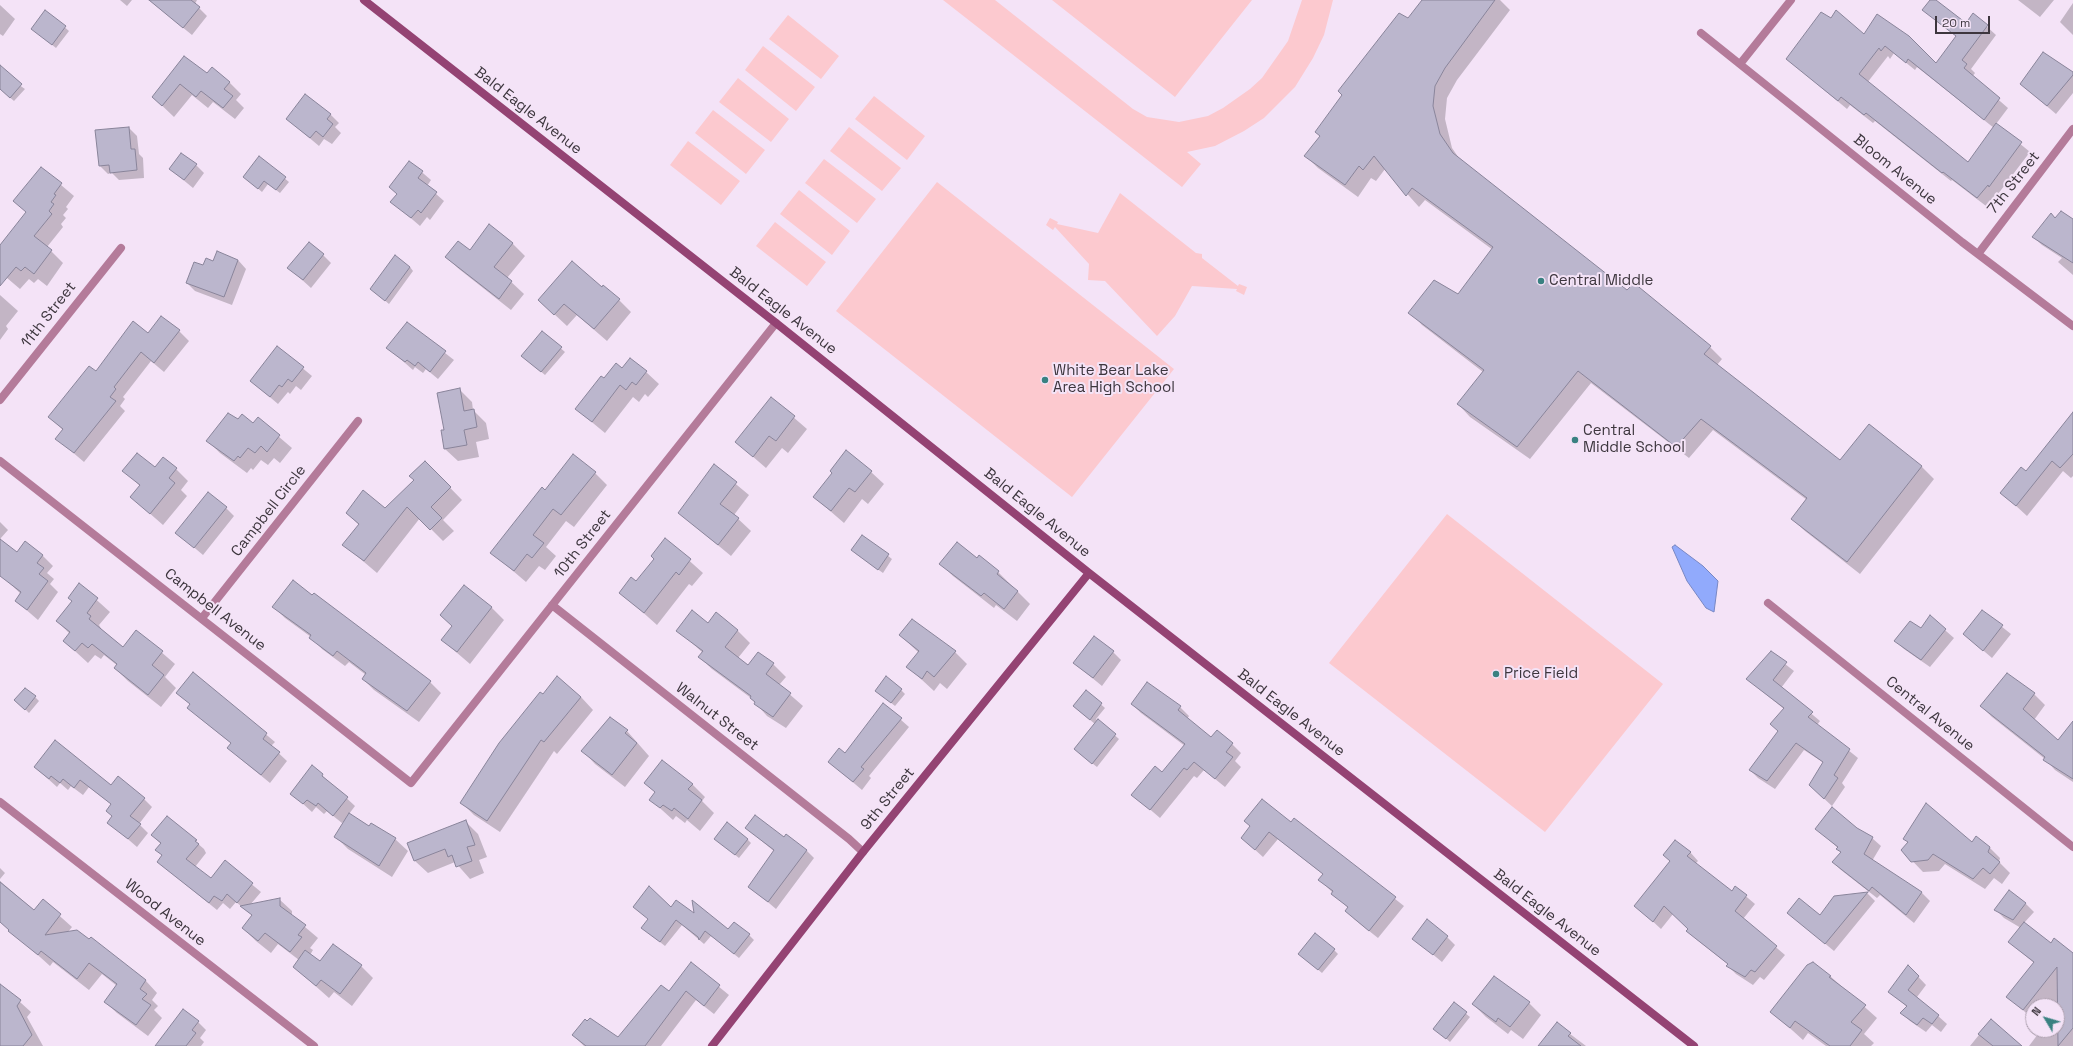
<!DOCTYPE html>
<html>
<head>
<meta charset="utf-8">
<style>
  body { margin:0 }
  #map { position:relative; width:2073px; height:1046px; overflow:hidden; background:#f4e3f7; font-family:"Space Grotesk",sans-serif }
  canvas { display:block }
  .north { position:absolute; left:2025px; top:998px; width:40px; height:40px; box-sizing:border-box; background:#f4e3f7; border:1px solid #ab9ead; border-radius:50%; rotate:308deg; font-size:11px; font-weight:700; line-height:16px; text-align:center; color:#3d363e }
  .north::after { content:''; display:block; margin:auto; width:14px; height:18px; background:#398181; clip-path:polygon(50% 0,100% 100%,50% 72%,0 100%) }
  .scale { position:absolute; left:1935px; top:16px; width:55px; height:18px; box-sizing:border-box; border:2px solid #3d363e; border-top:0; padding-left:5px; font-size:12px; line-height:14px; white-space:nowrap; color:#3d363e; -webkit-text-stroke:3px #f4e3f7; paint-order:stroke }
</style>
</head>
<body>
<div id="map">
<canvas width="2073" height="1046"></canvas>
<div class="north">N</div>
<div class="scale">20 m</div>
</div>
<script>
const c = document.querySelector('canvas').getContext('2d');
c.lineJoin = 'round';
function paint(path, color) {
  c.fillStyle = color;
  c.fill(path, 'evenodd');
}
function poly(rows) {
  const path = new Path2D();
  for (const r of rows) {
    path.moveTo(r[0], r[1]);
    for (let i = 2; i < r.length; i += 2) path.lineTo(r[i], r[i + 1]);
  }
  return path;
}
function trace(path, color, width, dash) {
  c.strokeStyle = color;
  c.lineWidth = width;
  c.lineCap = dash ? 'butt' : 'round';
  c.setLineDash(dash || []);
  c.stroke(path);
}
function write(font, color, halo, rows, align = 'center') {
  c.font = font + ' "Space Grotesk",sans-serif';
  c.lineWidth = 4;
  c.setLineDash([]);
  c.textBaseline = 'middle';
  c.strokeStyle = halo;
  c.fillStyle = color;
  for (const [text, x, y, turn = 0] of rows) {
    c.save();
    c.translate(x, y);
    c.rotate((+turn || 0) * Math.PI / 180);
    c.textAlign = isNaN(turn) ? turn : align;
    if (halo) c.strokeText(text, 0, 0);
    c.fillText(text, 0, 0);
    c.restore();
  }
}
const green = poly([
  [943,0,995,0,1133,109,1147,117,1179,122,1208,116,1223,108,1250,89,1262,78,1288,41,1302,0,1333,0,1324,35,1313,58,1295,87,1264,118,1244,131,1215,146,1187,152,1201,164,1182,187],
  [1052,0,1252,0,1175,97],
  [788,15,839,56,821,79,769,39],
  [763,46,815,87,796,111,745,70],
  [738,78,789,119,771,142,719,102],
  [874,96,925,136,907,160,855,119],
  [713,110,765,150,746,174,695,133],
  [849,127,901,168,882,191,830,151],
  [688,141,740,181,721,205,670,165],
  [824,159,876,199,857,223,805,183],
  [937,182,1174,369,1072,497,836,311],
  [799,190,850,231,832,255,780,214],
  [1120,193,1196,253,1202,254,1202,258,1238,286,1239,284,1247,287,1244,295,1236,291,1237,289,1192,286,1175,316,1157,336,1105,281,1088,280,1089,264,1055,227,1053,230,1046,225,1050,218,1058,222,1057,224,1098,233],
  [775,222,826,262,807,286,756,246],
  [1447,514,1663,684,1545,832,1329,663]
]);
const water = poly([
  [1675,545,1703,566,1718,581,1714,612,1706,608,1687,581,1672,547,1675,545]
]);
const shadow = poly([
  [120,0,132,0,127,6],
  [149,0,197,0,195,4,207,16,192,35],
  [1423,0,1500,0,1510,10,1457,80,1447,98,1445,119,1452,148,1461,161,1627,292,1710,347,1722,359,1717,365,1840,461,1870,425,1922,467,1934,479,1860,574,1805,531,1792,519,1807,500,1713,430,1689,458,1591,383,1530,459,1470,417,1458,404,1483,372,1422,325,1410,312,1458,295,1493,250,1425,200,1419,207,1385,169,1376,181,1371,178,1358,197,1318,168,1306,156],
  [1931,0,1934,0,1966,24,1973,14,1996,35,1971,69,1975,73,1972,77,2008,108,1996,124,2030,152,1998,194,1997,193,1986,206,1952,180,1951,181,1875,121,1873,123,1850,105,1847,109,1787,59,1864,35,1936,64,1957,37,1923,10],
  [1894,53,1915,70,1917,67,1994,128,1968,163,1867,83,1888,56,1890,59],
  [2018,0,2054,0,2040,17],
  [2073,3,2073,35,2060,22],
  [0,5,15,19,3,36,0,34],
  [46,11,69,31,56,48,36,32],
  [185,57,207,75,229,82,241,94,236,100,244,108,235,119,213,102,208,108,192,95,174,117,153,97],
  [0,72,25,89,14,101,0,89],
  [2073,73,2073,93,2056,114,2021,84],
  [330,114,339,123,335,127,341,133,332,144,324,139,319,146,287,119],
  [129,128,137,136,139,154,143,158,144,178,119,180,112,173,108,174,100,166],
  [259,157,289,182,280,193,268,184,262,192,248,180],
  [410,162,431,180,427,186,444,201,430,220,427,217,420,226,392,202,398,195,390,187],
  [196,165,204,173,193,188,170,169],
  [41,168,74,196,66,207,68,209,63,215,66,218,61,224,63,227,47,247,63,263,47,286,38,279,34,283,29,279,20,289,0,272,0,247,27,213,15,201],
  [2056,219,2073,220,2073,275,2058,262,2062,258,2042,245,2033,237],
  [512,243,525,256,507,278,524,294,511,310,459,269,446,257],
  [323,255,331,263,311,288,289,268],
  [238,260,246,269,232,305,195,291,187,283,204,267],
  [410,267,413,271,389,304,371,289],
  [602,289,619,300,631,312,607,341,577,315,567,326,539,300],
  [0,295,18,311,6,326,8,329,0,340],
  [408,324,454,360,438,379,426,369,423,373,415,367,413,370,388,348],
  [179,331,189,341,164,372,151,361,123,397,125,399,120,406,125,411,84,462,57,439,63,430,49,417,96,373,148,334],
  [542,332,565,352,545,375,526,359],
  [277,347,312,376,301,390,296,386,290,394,288,392,278,404,251,381],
  [623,369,646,372,659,384,648,397,645,394,639,402,633,397,605,433,576,409,604,380],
  [459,389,472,402,473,410,486,423,489,439,476,442,479,457,458,461,445,449,445,431],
  [771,398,807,429,788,453,782,448,766,468,736,442],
  [258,419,292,448,280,463,274,458,268,465,261,460,253,470,251,468,247,473,220,453,207,440,238,421,253,424],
  [2073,421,2073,476,2071,478,2063,471,2027,516,2002,493,2026,472],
  [425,462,462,500,443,520,454,531,443,541,420,518,377,573,344,545,359,525,347,513,385,509,415,480],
  [714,466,749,495,734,515,751,531,731,556,679,513],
  [155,469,176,469,188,481,181,490,187,496,163,525,131,497,140,486,124,471],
  [871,472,884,484,868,504,862,499,844,523,814,497],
  [595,473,607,485,574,527,566,521,546,547,556,556,545,570,539,566,526,582,492,553,545,491],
  [226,508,234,516,203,555,177,533],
  [0,522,8,530,0,539],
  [863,536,892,559,883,573,856,554],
  [665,539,703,573,692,586,689,584,657,625,620,592,636,583,655,559],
  [0,540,17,554,42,555,53,566,47,573,54,579,50,584,58,592,38,620,16,601,21,594,5,579,0,571],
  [979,557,998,572,1030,604,1017,621,996,605,994,608,953,576,941,564,977,559],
  [80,585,110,612,99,625,102,630,124,648,137,631,175,664,165,677,176,688,161,707,128,681,115,668,118,666,104,655,101,659,95,655,88,663,64,641,70,634,57,621,73,601],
  [274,607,430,682,441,693,419,722,374,690,363,679,366,675,349,662,345,666,322,649,311,637,285,618],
  [491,607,504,620,470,664,442,640],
  [1982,611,2011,634,1992,658,1964,634],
  [1930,617,1954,638,1930,667,1904,649,1896,641,1922,629],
  [708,624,737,630,750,643,738,658,749,666,773,664,786,677,779,685,803,706,786,728,767,716,751,698,712,669,699,657,703,653,678,630],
  [900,635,955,652,967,664,947,689,940,683,934,691,908,667,919,653],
  [1113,652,1121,660,1102,686,1074,663],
  [1771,653,1794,671,1781,688,1820,721,1817,725,1858,758,1842,783,1845,787,1832,806,1818,793,1824,763,1804,750,1775,789,1758,778,1750,770,1779,731,1784,709,1747,679],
  [193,673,275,742,271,746,287,761,270,783,237,756,232,744,197,716,191,705,177,693],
  [2007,674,2034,694,2045,705,2034,720,2058,742,2073,734,2073,782,2055,770,2045,759,1992,717,1981,706],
  [901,690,905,694,895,706,880,694],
  [1086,691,1105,708,1096,719,1119,739,1097,767,1079,753,1095,724,1078,710],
  [543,695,581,697,593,710,557,754,554,751,500,832,474,815,461,802],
  [35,697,39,701,29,713,16,700],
  [883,704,909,727,869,776,871,778,862,790,829,762,846,754],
  [1132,704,1180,707,1189,716,1187,719,1212,738,1217,731,1232,744,1241,753,1235,761,1241,767,1225,787,1204,770,1197,778,1194,776,1160,818,1132,794,1162,774,1185,746,1141,713],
  [610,718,627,731,649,756,625,787,595,764,583,751],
  [35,767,111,786,144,799,152,807,139,824,148,833,137,847,108,822,113,817,112,805,89,787,83,795,71,786,68,790,60,783,57,787],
  [313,767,355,806,349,814,370,827,395,839,408,851,392,877,348,849,336,837,346,820,342,823,327,811,324,814,316,807,312,812,291,793],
  [645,783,692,784,705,797,702,801,714,813,700,831,687,820,685,823,676,816,673,820,651,800,656,793],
  [167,817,204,849,206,853,195,867,211,880,225,862,261,892,250,905,279,899,292,911,292,916,318,938,310,948,313,950,310,955,320,962,361,966,373,978,352,1006,334,992,329,998,294,967,299,960,278,944,271,953,256,941,243,928,253,916,236,902,230,909,223,903,217,910,158,862,163,856,157,850,161,844,152,835],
  [1294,819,1404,906,1378,938,1354,919,1348,908,1320,880,1324,875,1278,839,1263,857,1242,838,1291,823],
  [465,821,478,834,487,857,479,860,484,873,470,879,455,862,428,873,415,861,409,843],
  [746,828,784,839,806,850,814,858,776,909,749,886,775,852],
  [1817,829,1857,829,1872,838,1881,846,1872,861,1922,893,1930,901,1914,923,1880,895,1877,898,1841,870,1833,862,1842,853,1838,848],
  [715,839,747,839,751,843,739,858],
  [1972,843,1989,847,2000,858,1999,862,2010,873,2002,884,1994,878,1985,889,1945,864,1939,871,1923,872,1902,850],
  [1690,852,1698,861,1695,864,1732,892,1735,887,1755,904,1743,919,1785,955,1764,980,1760,977,1753,985,1736,974,1728,966,1729,965,1696,939,1688,931,1689,929,1673,914,1661,929,1636,906],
  [0,868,5,873,0,879],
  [0,881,35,911,43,901,72,927,68,932,90,941,91,938,146,981,157,993,152,1000,158,1006,154,1010,162,1018,148,1036,117,1013,105,1002,117,986,102,974,89,990,53,962,50,966,0,921],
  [1867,893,1875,901,1834,951,1788,913,1820,916,1835,897],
  [2026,904,2034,912,2024,923,2051,944,2073,955,2073,1046,2029,1046,2041,1030,2057,1030,2057,1006,2033,1006,2033,1019,2008,997,2034,963,2009,942,2021,928,2004,918,1996,910],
  [671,908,696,916,728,930,749,935,754,940,739,958,711,936,704,944,682,925,665,946,642,928],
  [1447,937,1455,945,1442,962,1413,938],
  [1334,950,1338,954,1322,973,1303,957],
  [691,964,729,995,714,1014,696,1000,661,1046,584,1046,573,1035,619,1038,669,992],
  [1909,967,1926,985,1917,997,1947,1024,1941,1032,1932,1025,1926,1032,1910,1021,1902,1013,1907,1007,1890,992],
  [1830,976,1877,1018,1864,1034,1874,1043,1871,1046,1826,1046,1808,1033,1803,1040,1772,1012],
  [10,993,31,1012,27,1017,43,1046,2,1046,0,1041,0,1005],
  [1529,1003,1541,1015,1523,1039,1511,1030,1508,1034,1486,1017,1473,1004],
  [1454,1004,1470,1017,1450,1042,1439,1032],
  [1991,1020,2020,1046,1970,1046],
  [198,1022,206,1030,200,1038,204,1042,201,1046,160,1046],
  [1557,1024,1586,1046,1542,1046]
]);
const building = poly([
  [149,0,191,0,200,7,183,28,149,0],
  [1422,0,1495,0,1445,68,1435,86,1433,106,1440,134,1453,153,1627,290,1634,283,1711,346,1704,354,1840,460,1869,424,1922,466,1847,562,1791,519,1807,498,1701,419,1676,447,1578,371,1517,447,1457,404,1484,370,1408,313,1434,280,1458,294,1493,247,1412,188,1406,196,1374,156,1363,170,1359,166,1345,185,1304,156,1320,136,1315,132,1342,95,1338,91,1399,13,1408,18,1422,0],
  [1930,0,1936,0,1966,23,1973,13,1988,25,1962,60,1967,64,1964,68,2000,98,1984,120,1908,59,1906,63,1885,46,1881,51,1879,48,1859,74,1968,162,1996,123,2022,142,1989,187,1988,185,1977,198,1943,172,1942,173,1866,113,1864,115,1841,97,1838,101,1786,59,1821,12,1831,18,1836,10,1864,34,1877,14,1909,36,1936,63,1956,36,1922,10,1930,0],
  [45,10,66,26,52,45,31,29,45,10],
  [2043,52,2073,72,2073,75,2047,106,2020,84,2043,52],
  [184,56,207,73,212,67,230,82,224,89,233,96,223,108,201,91,196,97,180,84,162,106,152,97,184,56],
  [0,65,22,84,10,98,0,89,0,65],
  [305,94,331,114,327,119,333,124,323,137,316,131,310,138,286,119,305,94],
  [129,127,131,149,135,149,137,170,110,173,109,165,99,166,95,130,129,127],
  [181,153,197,164,184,180,169,169,181,153],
  [259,156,286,177,276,190,264,181,258,189,243,177,259,156],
  [409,161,423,171,418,178,437,192,421,213,418,210,411,218,390,202,397,194,389,187,409,161],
  [41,167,62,183,54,194,56,195,51,202,54,204,49,211,52,214,34,236,52,250,34,274,25,267,21,271,16,267,0,286,0,245,26,212,13,201,41,167],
  [2061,211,2073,219,2073,263,2032,237,2051,213,2055,218,2061,211],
  [489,224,513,243,494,267,512,281,499,299,445,257,458,241,470,250,489,224],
  [309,242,324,254,303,280,287,268,309,242],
  [217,251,238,260,224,297,186,283,194,262,203,265,206,258,213,261,217,251],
  [395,255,410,267,385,301,370,289,395,255],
  [572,261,602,287,603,285,620,299,594,329,564,304,554,315,538,300,572,261],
  [161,316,180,330,154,363,141,352,114,387,116,389,110,397,116,401,74,453,55,439,63,429,48,417,89,366,96,371,133,321,148,333,161,316],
  [407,322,446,351,430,372,418,362,415,366,407,360,405,362,386,348,407,322],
  [542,331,562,347,541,372,521,356,542,331],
  [277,346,304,367,292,382,288,379,282,387,279,385,270,397,250,381,277,346],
  [630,358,647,371,636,385,632,382,626,390,620,385,592,422,575,409,601,376,604,378,616,363,622,368,630,358],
  [460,388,464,411,474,409,477,427,464,430,467,445,444,449,441,430,444,430,437,393,460,388],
  [771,397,795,416,776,441,769,436,753,457,735,442,771,397],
  [2073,412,2073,454,2060,468,2052,461,2016,506,2000,493,2021,467,2026,471,2073,412],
  [228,413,238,419,242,414,253,423,258,417,280,435,267,452,261,446,255,453,248,448,240,458,238,456,234,461,206,441,228,413],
  [846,450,872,471,855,492,849,488,831,511,813,497,832,473,830,471,846,450],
  [137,453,155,467,163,457,177,468,169,478,175,483,150,514,130,497,140,485,122,471,137,453],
  [573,454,596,472,561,515,553,509,533,535,544,543,532,558,527,554,514,571,490,553,542,487,545,490,573,454],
  [425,461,451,487,431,507,442,518,430,530,407,507,364,561,342,545,359,524,346,513,363,490,385,508,414,480,409,476,425,461],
  [714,464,737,482,720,504,739,518,718,545,678,513,714,464],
  [208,492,227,507,194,548,175,533,208,492],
  [862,535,889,554,878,570,851,550,862,535],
  [665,538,691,559,679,575,676,572,644,613,619,593,631,577,636,581,654,559,651,556,665,538],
  [0,539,17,552,25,541,43,555,37,563,44,568,39,574,48,581,27,610,15,601,21,592,0,576,0,539],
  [957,542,977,558,979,555,999,571,997,574,1018,591,1004,609,984,593,981,596,939,564,957,542],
  [293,580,312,595,314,593,431,681,407,711,362,679,366,673,337,651,333,656,309,638,311,635,272,607,293,580],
  [79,583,98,598,87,613,91,616,89,619,123,647,136,630,163,651,152,665,164,675,148,695,114,668,117,664,92,644,88,648,82,643,75,651,63,641,70,632,56,621,72,601,68,598,79,583],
  [464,585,492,607,457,652,441,640,452,626,440,615,464,585],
  [692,610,708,623,716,612,738,630,725,647,748,665,758,652,774,663,766,674,791,693,773,717,754,704,755,702,750,698,751,696,698,657,703,651,676,631,692,610],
  [1982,610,2003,625,1983,651,1963,634,1982,610],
  [1930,615,1946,629,1921,660,1894,641,1910,621,1921,628,1930,615],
  [912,619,956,651,934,677,927,671,922,679,906,667,919,651,899,635,912,619],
  [1094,636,1114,651,1093,678,1073,663,1094,636],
  [1771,651,1787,662,1773,680,1813,712,1808,717,1850,749,1834,775,1838,778,1824,799,1809,785,1823,762,1796,743,1767,781,1749,770,1778,731,1770,724,1784,708,1746,679,1771,651],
  [193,672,267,733,263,739,280,752,261,775,227,748,231,743,187,708,190,704,176,693,193,672],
  [2007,673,2035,693,2023,709,2058,740,2073,721,2073,779,2043,760,2045,757,1980,706,2007,673],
  [557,676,581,697,544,742,541,740,487,821,460,803,499,743,540,692,543,694,557,676],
  [886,676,902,689,891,703,875,691,886,676],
  [1147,682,1181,706,1178,710,1211,737,1217,730,1233,743,1226,752,1233,757,1215,779,1194,762,1187,770,1184,768,1150,810,1131,795,1155,766,1162,772,1185,744,1131,704,1147,682],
  [25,688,36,696,25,710,14,700,25,688],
  [1086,690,1102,703,1090,720,1073,706,1086,690],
  [883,703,902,718,861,767,864,769,853,782,828,762,839,748,845,753,883,703],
  [610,717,628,730,625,733,637,743,612,775,581,751,610,717],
  [1098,719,1116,734,1092,764,1074,749,1098,719],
  [55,740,111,785,118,776,145,798,130,816,141,824,128,839,107,823,112,816,106,811,111,804,80,780,74,788,63,779,60,783,51,776,49,779,34,767,55,740],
  [662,760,693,784,688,789,702,800,688,819,674,808,672,811,663,805,660,808,649,800,655,792,644,783,662,760],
  [312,765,323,774,322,776,348,797,333,816,318,803,316,806,307,800,303,804,290,794,312,765],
  [1262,799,1291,822,1294,818,1396,897,1369,931,1345,911,1348,907,1331,894,1333,891,1318,880,1323,874,1269,832,1255,850,1241,838,1250,826,1244,821,1262,799],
  [1926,803,1972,842,1976,836,1990,847,1988,852,2000,862,1990,874,1983,868,1973,879,1933,854,1928,860,1911,862,1901,850,1908,842,1903,839,1926,803],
  [1832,807,1857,828,1873,837,1864,854,1922,892,1906,915,1872,887,1869,891,1832,862,1841,852,1836,849,1838,847,1815,829,1832,807],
  [349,813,369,826,371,823,396,838,379,866,334,837,349,813],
  [755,815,784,837,786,834,807,850,768,902,748,887,774,850,745,828,755,815],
  [167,816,197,840,195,841,199,844,186,859,211,878,225,860,253,883,237,903,227,894,222,901,214,896,209,903,157,862,162,855,155,850,161,843,151,835,167,816],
  [466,820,475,845,467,847,472,861,456,867,452,855,448,857,445,849,414,861,407,843,466,820],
  [727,822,748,839,735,855,714,839,727,822],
  [1675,840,1691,852,1687,856,1732,891,1735,886,1747,895,1735,911,1777,946,1755,972,1751,970,1745,977,1726,966,1728,964,1686,931,1688,929,1664,906,1653,922,1634,906,1670,861,1663,855,1675,840],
  [0,882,34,910,43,899,61,914,45,935,77,930,89,939,91,937,146,980,140,989,147,994,142,999,151,1005,136,1025,104,1002,117,984,89,963,77,979,41,951,38,955,8,931,9,930,0,922,0,882],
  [649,886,671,907,676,900,694,913,692,900,728,929,734,922,750,934,734,954,705,931,699,940,698,937,676,920,660,942,641,928,648,919,633,907,649,886],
  [2009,890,2026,903,2013,920,1994,910,2009,890],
  [1868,892,1825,944,1787,913,1799,898,1820,915,1834,896,1868,892],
  [280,898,280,906,306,925,298,935,302,937,290,952,265,933,258,941,242,928,252,915,240,906,280,898],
  [1427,919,1448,936,1433,955,1412,939,1427,919],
  [2024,922,2051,943,2054,938,2073,953,2073,1028,2058,1046,2057,967,2023,1010,2006,997,2034,962,2008,942,2024,922],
  [1315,933,1335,949,1318,970,1298,954,1315,933],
  [333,944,362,965,340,994,321,980,316,986,293,967,305,950,320,961,333,944],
  [691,962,720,985,704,1006,686,991,645,1046,586,1046,572,1035,585,1019,587,1021,590,1018,618,1037,661,985,669,991,691,962],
  [1813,962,1831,976,1829,977,1866,1005,1851,1022,1862,1030,1850,1046,1830,1046,1795,1021,1790,1028,1770,1012,1807,965,1813,962],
  [1908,965,1919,976,1908,990,1939,1015,1932,1024,1923,1018,1917,1025,1900,1013,1907,1006,1888,992,1908,965],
  [1494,976,1530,1002,1510,1027,1498,1018,1496,1022,1472,1004,1494,976],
  [0,984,21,1000,17,1006,32,1035,23,1046,0,1046,0,984],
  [1454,1002,1467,1012,1446,1039,1433,1029,1454,1002],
  [183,1009,199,1021,192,1030,196,1033,186,1046,155,1046,183,1009],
  [1991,1019,2022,1046,1993,1046,1978,1034,1991,1019],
  [1557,1022,1571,1033,1568,1036,1581,1046,1538,1046,1557,1022]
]);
const street = poly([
  [1701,33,1962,242,2073,326],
  [1740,64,1791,0],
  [1978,254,2073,129],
  [0,400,121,248],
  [0,461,411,783,776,323],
  [1768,603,2073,847],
  [552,605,849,839,863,852],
  [202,618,358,421],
  [0,802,314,1046]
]);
const secondary = poly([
  [364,0,776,323,1089,573,1694,1046],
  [712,1046,863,852,1089,573]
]);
const markers = [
  [1541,281,4,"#398181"],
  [1045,380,4,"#398181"],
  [1575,440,4,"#398181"],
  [1496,674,4,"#398181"]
];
const streetNames = [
  ["Bald Eagle Avenue",528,111,38],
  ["Bloom Avenue",1895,170,39],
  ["7th Street",2014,183,-52],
  ["Bald Eagle Avenue",783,311,38],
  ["11th Street",49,315,-52],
  ["Campbell Circle",269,511,-52],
  ["Bald Eagle Avenue",1037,513,39],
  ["10th Street",583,544,-52],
  ["Campbell Avenue",215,610,38],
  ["Bald Eagle Avenue",1291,713,38],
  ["Central Avenue",1930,714,39],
  ["Walnut Street",717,717,38],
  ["9th Street",888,799,-51],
  ["Wood Avenue",165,913,38],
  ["Bald Eagle Avenue",1547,913,38]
];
const poiNames = [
  ["Central Middle",1549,281],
  ["White Bear Lake",1053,371],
  ["Area High School",1053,388],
  ["Central",1583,431],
  ["Middle School",1583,448],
  ["Price Field",1504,674]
];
paint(green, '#fcc9cf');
paint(water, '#91aafc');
trace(water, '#7887c3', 1);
paint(shadow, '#0003');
paint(building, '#bbb6cd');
trace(building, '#89849a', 1);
trace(street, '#b47b9a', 8);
trace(secondary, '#944373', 8);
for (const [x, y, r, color] of markers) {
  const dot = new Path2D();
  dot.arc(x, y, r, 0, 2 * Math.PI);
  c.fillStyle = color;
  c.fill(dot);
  trace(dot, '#f4e3f7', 1.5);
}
write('15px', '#3d363e', '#f4e3f7', streetNames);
write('15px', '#3d363e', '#f4e3f7', poiNames, 'left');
</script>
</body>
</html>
